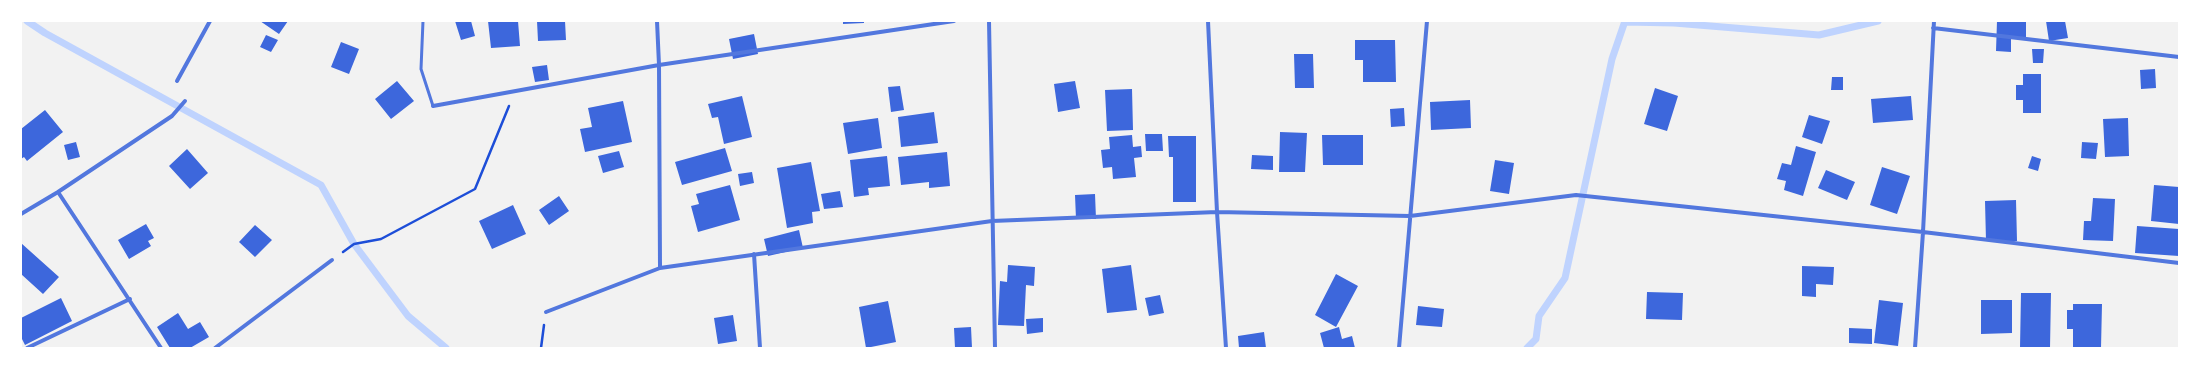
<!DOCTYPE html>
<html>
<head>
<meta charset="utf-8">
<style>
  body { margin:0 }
  #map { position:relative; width:2200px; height:369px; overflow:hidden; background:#f2f2f2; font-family:"Crimson Pro",serif }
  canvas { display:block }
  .frame { position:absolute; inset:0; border:22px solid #fff; pointer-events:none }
</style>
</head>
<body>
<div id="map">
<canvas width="2200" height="369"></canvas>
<div class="frame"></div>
</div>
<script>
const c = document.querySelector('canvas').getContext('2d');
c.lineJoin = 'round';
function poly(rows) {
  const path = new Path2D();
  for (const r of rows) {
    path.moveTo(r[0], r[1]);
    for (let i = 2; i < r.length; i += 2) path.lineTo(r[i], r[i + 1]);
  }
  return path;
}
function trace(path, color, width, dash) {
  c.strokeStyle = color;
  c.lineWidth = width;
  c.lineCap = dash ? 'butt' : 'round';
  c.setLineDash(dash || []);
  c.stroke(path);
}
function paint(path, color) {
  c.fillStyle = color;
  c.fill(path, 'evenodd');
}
const stream = poly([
  [27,21,45,33,321,185,354,244,408,316,446,348],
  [1626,22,1674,23,1819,35,1878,21],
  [1527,348,1536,339,1539,316,1565,278,1612,59,1625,21]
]);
const building = poly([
  [260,21,288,21,279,34],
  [455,21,471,21,475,36,461,40],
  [488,21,518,21,520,46,491,48],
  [537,21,565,21,566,40,538,41],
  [843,21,864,21,864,23,843,24],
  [1997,21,2026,21,2026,39,2011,39,2011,52,1996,51],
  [2046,21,2065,21,2068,38,2049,41],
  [754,34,758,54,733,59,729,39],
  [266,35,278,40,271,52,260,47],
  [1355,40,1395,40,1396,82,1363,82,1363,60,1355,60],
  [341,42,359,49,349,74,331,67],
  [2032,49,2044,49,2043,63,2033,63],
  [1294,54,1313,54,1314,88,1295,88],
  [547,65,549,80,535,82,532,67],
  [2155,69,2156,88,2141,89,2140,70],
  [2023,74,2041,74,2041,113,2023,113,2023,100,2016,100,2016,85,2023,85],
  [1832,77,1843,77,1843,90,1831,90],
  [397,81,414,101,391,119,375,99],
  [1075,81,1080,108,1058,112,1054,84],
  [900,86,904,110,891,112,888,87],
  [1655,88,1678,96,1667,131,1644,124],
  [1132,89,1133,130,1107,131,1105,90],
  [742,96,752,137,724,144,718,117,712,118,708,104],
  [1911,96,1913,120,1873,123,1871,99],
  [1470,100,1471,128,1431,130,1430,102],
  [623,101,632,142,585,152,580,129,592,127,588,108],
  [1404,108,1405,126,1391,127,1390,109],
  [45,110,63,132,27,161,24,157,21,159,21,129],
  [934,112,938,143,901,147,898,117],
  [1809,115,1830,121,1822,144,1802,137],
  [878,118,882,148,848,154,843,123],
  [2128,118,2129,156,2105,157,2103,119],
  [1280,132,1307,133,1305,172,1279,172],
  [1145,134,1162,134,1163,151,1146,151],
  [1132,135,1133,147,1141,146,1142,157,1134,158,1136,177,1113,179,1112,167,1103,168,1101,150,1110,149,1109,137],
  [1322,135,1363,135,1363,165,1323,165],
  [1168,136,1196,136,1196,202,1173,202,1173,157,1169,157],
  [76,142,80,157,68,160,64,145],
  [2082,142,2098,143,2096,159,2081,158],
  [1796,146,1816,152,1803,196,1784,190,1786,181,1777,179,1782,163,1791,165],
  [725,148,732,171,682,185,675,162],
  [187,149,208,173,190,189,169,166],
  [619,151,624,167,603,173,598,156],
  [947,152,950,186,929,188,929,182,901,185,898,157],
  [1252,155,1273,156,1273,170,1251,169],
  [887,156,890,186,868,188,869,195,854,197,850,160],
  [2032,156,2041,159,2038,171,2028,168],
  [1495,160,1514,163,1509,194,1490,191],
  [811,162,820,211,812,212,813,223,787,228,777,168],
  [1882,167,1910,176,1897,214,1870,205],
  [1826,170,1855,182,1847,200,1818,188],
  [752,172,754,183,740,186,738,174],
  [730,185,740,220,698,232,691,206,699,204,696,194],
  [2154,185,2179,187,2179,224,2151,221],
  [840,191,843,207,824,209,821,194],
  [1095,194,1096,219,1076,219,1075,195],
  [559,196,569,211,549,225,539,210],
  [2093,198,2115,199,2113,241,2083,240,2084,221,2091,221],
  [2016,200,2017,241,1986,241,1985,201],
  [513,205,526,234,492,249,479,221],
  [146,224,154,238,148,241,151,246,129,259,118,240],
  [255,225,272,240,255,257,239,242],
  [2137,226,2179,229,2179,256,2135,253],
  [799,230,803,248,768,256,764,239],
  [21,243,59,277,43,294,21,274],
  [1008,265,1035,267,1034,286,1026,285,1024,326,998,325,1000,281,1007,282],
  [1131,265,1137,310,1107,313,1102,269],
  [1802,266,1834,267,1833,285,1816,284,1816,297,1802,296],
  [1336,274,1358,286,1336,327,1315,315],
  [1647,292,1683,293,1682,320,1646,319],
  [2021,293,2051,293,2050,348,2020,348],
  [1160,295,1164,313,1149,316,1145,298],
  [61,298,72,321,25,345,21,337,21,318],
  [1879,300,1903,303,1898,346,1874,343],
  [1981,300,2012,300,2012,333,1981,334],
  [888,301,896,342,866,348,859,307],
  [2073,304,2102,304,2101,348,2073,348,2073,329,2067,329,2067,310,2073,310],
  [1418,306,1444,309,1442,327,1416,325],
  [178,313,188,329,200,322,209,337,190,348,170,348,157,327],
  [733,315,737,341,718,344,714,318],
  [1043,318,1043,332,1027,334,1026,319],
  [971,327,972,348,955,348,954,328],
  [1339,327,1342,339,1352,336,1355,348,1324,348,1320,333],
  [1849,328,1872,329,1872,344,1849,343],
  [1264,332,1266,348,1239,348,1238,336]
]);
const path = poly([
  [343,252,354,244,381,239,475,189,509,106],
  [541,348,544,325]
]);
const service = poly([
  [423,21,421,69,433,106]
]);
const minor = poly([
  [657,21,659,65,660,268],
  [989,21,995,348],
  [1208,21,1217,212,1226,348],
  [1933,28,2179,57],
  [177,81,210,21],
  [433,106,659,65,954,21],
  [58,192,161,348],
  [21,214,58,192,172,116,185,101],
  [754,254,760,348],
  [546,312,660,268,992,221,1217,212,1410,216,1576,195,1923,232,2179,263],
  [27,348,130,299],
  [215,348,332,260],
  [1399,348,1427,21],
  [1915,348,1923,232,1934,21]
]);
trace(stream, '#bfd3fe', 7);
paint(building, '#3d67dc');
trace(path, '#1d4ed8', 2.5);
trace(service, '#5277de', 3);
trace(minor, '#5277de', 4);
</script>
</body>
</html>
